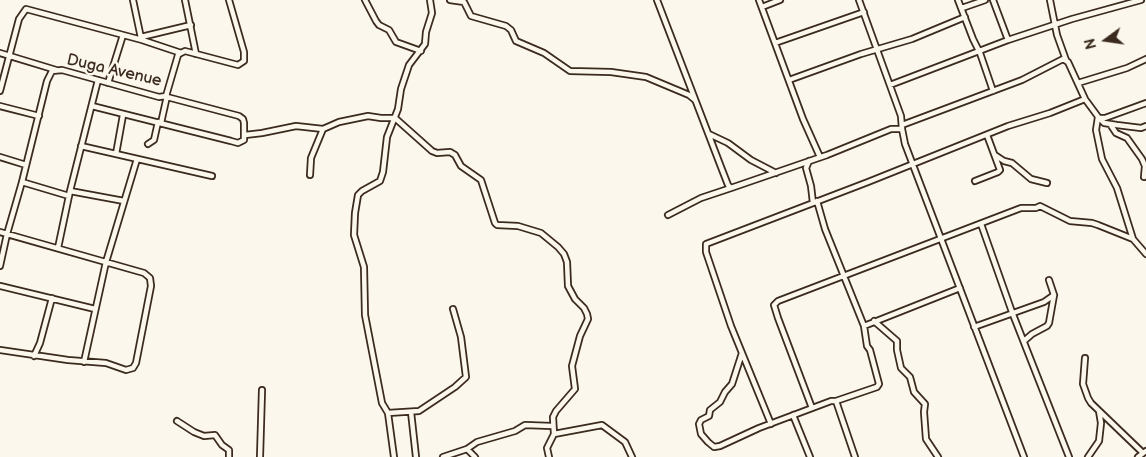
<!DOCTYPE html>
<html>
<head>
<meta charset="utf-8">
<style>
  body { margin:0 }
  #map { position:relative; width:1146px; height:457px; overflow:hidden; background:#fbf7ec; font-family:"Balsamiq Sans",sans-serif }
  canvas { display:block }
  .north { position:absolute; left:1081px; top:15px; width:50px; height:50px; -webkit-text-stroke:4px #fbf7ec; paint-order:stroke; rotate:256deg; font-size:14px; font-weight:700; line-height:20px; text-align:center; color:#3b2a1e }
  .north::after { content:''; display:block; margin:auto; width:18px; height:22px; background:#3b2a1e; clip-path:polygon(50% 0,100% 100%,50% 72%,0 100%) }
</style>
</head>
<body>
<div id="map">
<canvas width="1146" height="457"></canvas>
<div class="north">N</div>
</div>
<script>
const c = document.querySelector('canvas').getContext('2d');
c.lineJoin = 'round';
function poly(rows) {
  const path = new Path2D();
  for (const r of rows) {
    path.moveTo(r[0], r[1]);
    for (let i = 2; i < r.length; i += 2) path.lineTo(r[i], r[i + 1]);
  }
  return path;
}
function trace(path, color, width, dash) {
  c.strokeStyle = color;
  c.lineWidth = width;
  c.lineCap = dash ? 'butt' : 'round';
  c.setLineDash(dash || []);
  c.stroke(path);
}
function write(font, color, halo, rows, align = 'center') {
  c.font = font + ' "Balsamiq Sans",sans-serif';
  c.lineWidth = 5;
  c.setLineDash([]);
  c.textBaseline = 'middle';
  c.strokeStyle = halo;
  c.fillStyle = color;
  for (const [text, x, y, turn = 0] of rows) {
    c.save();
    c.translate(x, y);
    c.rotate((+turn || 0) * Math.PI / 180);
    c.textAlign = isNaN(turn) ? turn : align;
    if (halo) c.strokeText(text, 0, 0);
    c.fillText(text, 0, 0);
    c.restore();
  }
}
const minor = poly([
  [133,0,141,38],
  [185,0,196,54],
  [365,0,376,21,379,25,389,30,396,42,421,51],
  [450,0,464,2,471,16,506,26,511,30,516,41,544,53,570,71,611,72,646,77,689,95,695,100],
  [657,0,721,167,728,185,731,188,827,155,891,129,902,129],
  [759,0,803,119,820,157],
  [859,0,901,116,902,129,905,144,1024,457],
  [958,0,973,39,980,53,993,91],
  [993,0,1008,40],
  [1050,0,1057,35,1066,60],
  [762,7,780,0],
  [962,8,985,0],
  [141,37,191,25],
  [775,43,864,12],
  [0,53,56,70],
  [789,80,861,54,912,39,965,17],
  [108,83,123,35],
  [1078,83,1127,68,1146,59],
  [890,85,1008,40,1072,19,1141,0],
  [0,91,19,19,26,9,142,40,181,53],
  [0,106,39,116],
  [92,106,231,141,238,143,244,140,244,123,243,119,239,116,167,97],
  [1098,117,1096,130,1102,159,1117,188,1133,239],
  [1099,118,1104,123,1117,125,1141,128,1146,126],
  [161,123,167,96],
  [1110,124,1116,133,1127,138,1142,159,1145,166,1144,177],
  [902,125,1022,80,1063,59,1068,62,1085,99,1099,118,1105,118,1146,103],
  [709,134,728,143,751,160,776,173],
  [245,135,262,133,296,126,323,129,339,122,368,116,381,118,395,118,432,151,437,153,450,152,455,155,461,166,481,180,495,223,497,225,518,226,541,233,558,247,564,254,567,262,568,286,575,299,584,308,587,314,588,319,580,336,572,366,575,389,556,411,553,417,554,434,547,448,549,457],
  [148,144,154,140,158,122],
  [81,146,212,176],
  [116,154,123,115],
  [995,155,1004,161,1012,163,1031,179,1047,183],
  [0,157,26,165],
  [809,161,806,168,811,186,813,203],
  [310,175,311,158,323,129],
  [975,181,998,172,1000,170,987,135],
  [22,182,69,196],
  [70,191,124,201],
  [817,201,825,229,864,326,960,288],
  [668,215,701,198,731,188],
  [981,224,1012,312,1069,457],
  [0,232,144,273,150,278,151,286,136,363,133,368,126,370,106,363,68,360,0,350],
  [58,248,70,191,98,80],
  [0,266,7,234,22,182,47,81,52,71,62,70,159,97,166,96,178,55,181,53,185,51,238,65,244,61,244,52,229,0],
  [0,286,95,309],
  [874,321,897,341,897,350,901,368,910,377,914,392,925,404,924,412,926,439,938,457],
  [974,327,1044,302,1054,295],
  [1024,341,1032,334,1047,326,1049,323,1054,295,1049,280],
  [742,353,732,384,725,392,720,402,710,410,709,416,701,420,699,424,701,434,708,442,714,447,720,446,759,428,831,401,836,401,855,457],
  [34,356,40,343,52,298],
  [1085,358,1083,384,1088,398,1091,403,1143,453],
  [84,362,106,262,137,159],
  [836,401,877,387,879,384,870,350,867,346,864,326],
  [812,408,778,318,774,305,778,301,1021,208,1036,208,1040,206,1070,221,1092,223,1098,225,1133,239,1146,254],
  [411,412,416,457],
  [388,413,419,411,455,387,466,377,461,337,453,309],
  [793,415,810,457],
  [177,421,194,432,204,436,215,435,222,445,229,450,229,457],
  [771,424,731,326,706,252,706,244,868,182,1008,126,1050,113,1085,99],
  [554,434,602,425,625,442,632,457],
  [467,449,475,457],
  [260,457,262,390],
  [394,457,388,413,382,403,365,315,364,267,354,235,355,213,358,195,362,191,380,181,383,172,387,137,398,109,401,89,409,65,425,44,426,32,432,13,430,0],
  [443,457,467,449,477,442,515,431,525,425,552,426],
  [1088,457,1099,441,1101,423,1099,411],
  [1138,457,1146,451]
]);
const streetNames = [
  ["Duga Avenue",114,71,13]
];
trace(minor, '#3b2a1e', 8);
trace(minor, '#fbf7ec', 4.5);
write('16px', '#3b2a1e', '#fbf7ec', streetNames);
</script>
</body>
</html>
